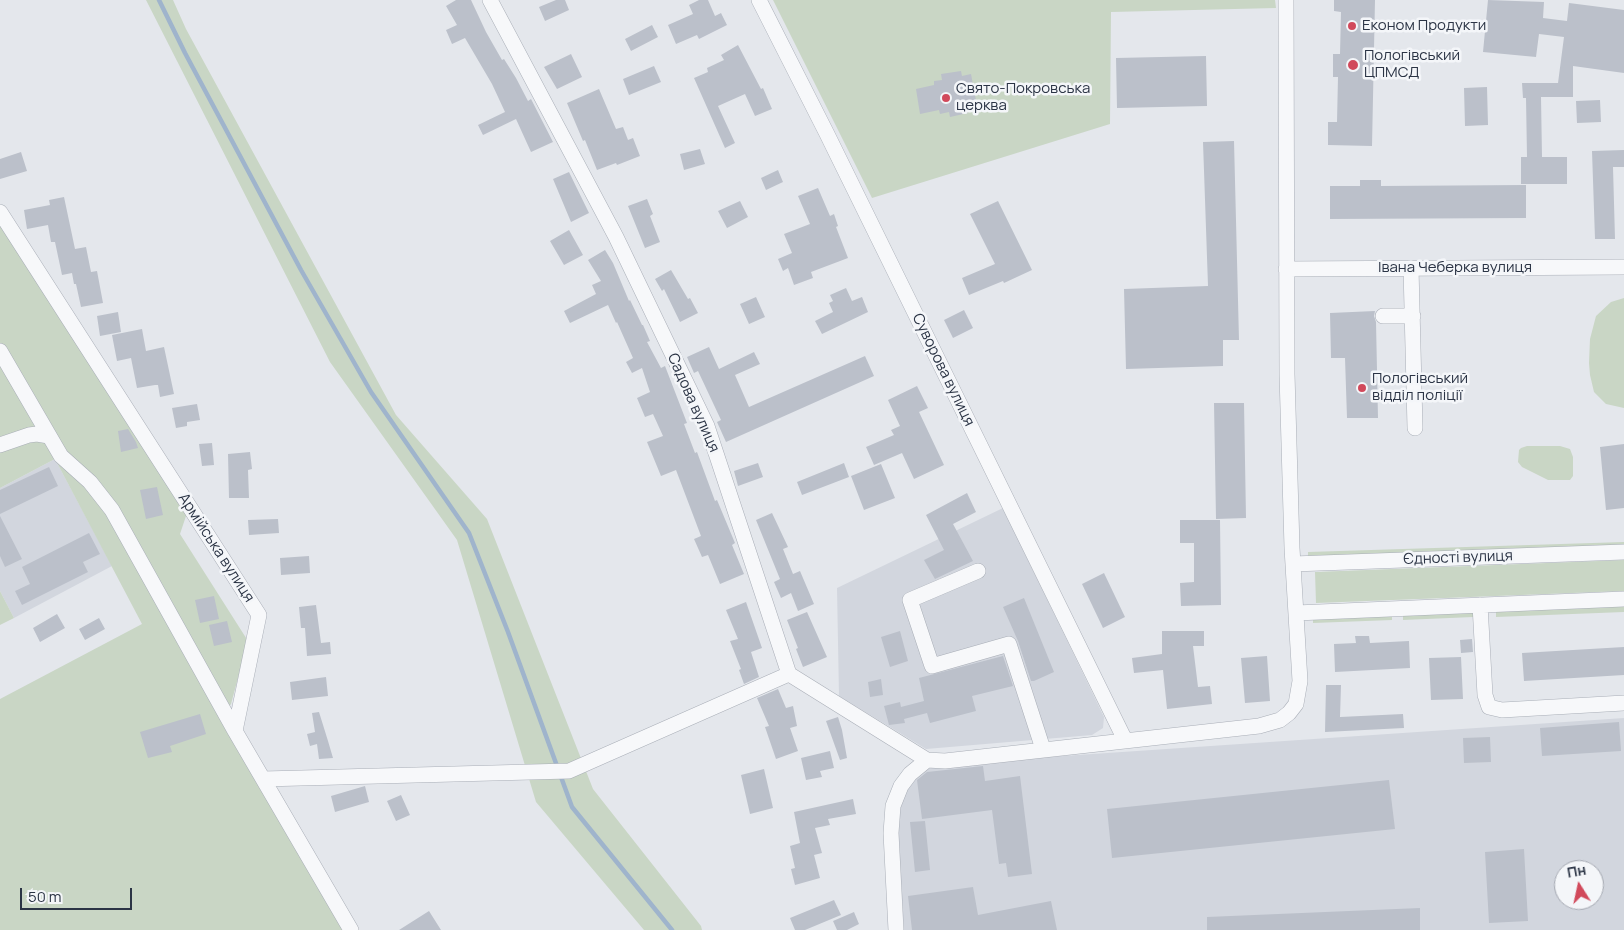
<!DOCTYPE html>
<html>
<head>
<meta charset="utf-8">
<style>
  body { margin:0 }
  #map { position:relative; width:1624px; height:930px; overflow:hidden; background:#e4e7ec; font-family:Manrope,sans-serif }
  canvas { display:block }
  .north { position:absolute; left:1554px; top:860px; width:50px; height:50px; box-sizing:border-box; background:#f4f6f9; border:1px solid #a4a8b1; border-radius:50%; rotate:350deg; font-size:14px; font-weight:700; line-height:20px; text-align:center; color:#2b3445 }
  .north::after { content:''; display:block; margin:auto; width:18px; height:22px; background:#d1495b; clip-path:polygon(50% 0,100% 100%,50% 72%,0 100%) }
  .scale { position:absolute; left:20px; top:888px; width:112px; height:22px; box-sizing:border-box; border:2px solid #2b3445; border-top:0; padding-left:6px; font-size:15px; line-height:18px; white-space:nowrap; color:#2b3445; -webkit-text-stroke:4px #f4f6f9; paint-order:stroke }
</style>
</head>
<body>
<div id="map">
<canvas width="1624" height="930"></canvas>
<div class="north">Пн</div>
<div class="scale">50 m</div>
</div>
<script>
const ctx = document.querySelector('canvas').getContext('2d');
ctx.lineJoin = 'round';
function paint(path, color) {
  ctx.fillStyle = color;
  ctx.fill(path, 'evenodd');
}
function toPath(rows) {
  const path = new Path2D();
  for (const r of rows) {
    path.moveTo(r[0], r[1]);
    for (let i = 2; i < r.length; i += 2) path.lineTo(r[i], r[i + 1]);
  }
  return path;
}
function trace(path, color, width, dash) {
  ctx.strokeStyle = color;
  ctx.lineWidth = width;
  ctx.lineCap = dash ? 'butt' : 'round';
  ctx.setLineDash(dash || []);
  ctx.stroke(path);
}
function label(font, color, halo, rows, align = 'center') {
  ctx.font = font + ' Manrope,sans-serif';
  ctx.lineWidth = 5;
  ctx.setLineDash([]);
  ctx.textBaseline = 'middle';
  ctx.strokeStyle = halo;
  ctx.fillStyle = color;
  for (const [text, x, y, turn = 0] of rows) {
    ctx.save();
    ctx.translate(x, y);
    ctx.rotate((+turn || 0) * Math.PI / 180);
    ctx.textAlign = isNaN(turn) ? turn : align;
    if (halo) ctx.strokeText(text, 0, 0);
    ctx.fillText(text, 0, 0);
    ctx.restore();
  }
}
const built = toPath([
  [55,459,112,566,14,618,0,591,0,488],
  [1003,508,1104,717,1103,728,1092,735,926,749,839,696,837,588],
  [1624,718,1624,930,904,930,897,822,905,788,917,772,945,764],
  [1564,870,1594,870,1594,900,1564,900]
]);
const green = toPath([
  [146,0,173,0,186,29,396,415,487,519,593,789,701,926,702,930,644,930,536,802,457,540,330,362],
  [773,0,1275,0,1276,8,1111,12,1110,124,872,198],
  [0,218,188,510,180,534,248,641,231,704,220,718,346,930,0,930,0,699,142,624,55,459,0,488],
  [1624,298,1624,408,1606,404,1594,392,1590,375,1589,363,1590,339,1596,316,1611,302],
  [1527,446,1560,446,1570,449,1573,457,1573,476,1570,480,1548,480,1522,467,1518,462,1519,450,1521,448],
  [1624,542,1624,548,1308,557,1308,552],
  [1624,560,1624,591,1316,603,1315,572],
  [0,591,14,618,0,625],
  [1624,606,1624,612,1496,617,1496,611],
  [1473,612,1473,617,1403,620,1403,614],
  [1392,614,1392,620,1313,623,1313,617]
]);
const stream = toPath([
  [159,0,185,53,301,270,371,392,469,533,508,632,572,807,672,930]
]);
const building = toPath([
  [456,0,471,0,486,32,502,60,504,59,516,78,528,101,531,99,553,142,531,152,516,119,483,135,478,125,505,112,492,84,465,38,452,44,446,30,457,25,446,6],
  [556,0,565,0,569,10,545,21,539,7],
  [699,0,708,0,715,16,721,13,727,25,699,39,697,35,676,44,668,25,693,14,689,5],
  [1334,0,1375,0,1372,146,1328,145,1328,122,1337,122,1338,77,1333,77,1333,54,1340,54,1341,12,1334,11],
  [1488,0,1544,2,1543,18,1567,21,1569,3,1624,10,1624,73,1573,66,1573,97,1541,97,1542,157,1567,157,1567,184,1521,184,1521,157,1527,157,1526,98,1523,98,1522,83,1558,83,1564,37,1539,34,1536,57,1483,52],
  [652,25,658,37,631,51,625,39],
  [738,45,761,89,763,88,772,109,755,116,745,94,718,106,735,143,725,148,694,78,708,72,707,68,724,60,721,55],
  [571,54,582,77,557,89,544,67],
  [1206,56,1207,106,1117,108,1116,58],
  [654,66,661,82,629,95,623,79],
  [961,71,962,76,971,74,977,106,967,108,968,113,950,117,949,112,940,114,939,110,920,114,916,89,934,85,934,81,942,80,941,74],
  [1487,87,1488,125,1465,126,1464,88],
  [599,89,616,129,623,127,628,140,633,138,640,156,617,165,616,163,597,170,585,140,583,141,567,103],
  [1600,100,1601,122,1577,123,1576,101],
  [1234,141,1239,340,1223,340,1223,366,1126,369,1124,289,1208,286,1203,142],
  [700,149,705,164,684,170,680,154],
  [1624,150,1624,167,1613,167,1615,239,1595,239,1592,151],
  [21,152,27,171,0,179,0,159],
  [778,170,783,182,766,190,761,178],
  [569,172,589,213,571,222,553,179],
  [1360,180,1381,180,1381,186,1526,185,1526,218,1330,219,1330,186,1360,186],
  [818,188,830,216,834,214,838,226,836,227,848,258,811,272,813,278,794,285,788,268,783,271,778,259,792,253,784,234,810,224,798,196],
  [64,197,75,249,86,247,91,272,97,271,103,303,81,307,76,284,74,284,72,273,62,275,55,242,51,242,48,225,27,229,24,210,50,205,49,200],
  [647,199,653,214,650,216,660,242,645,248,628,206],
  [740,201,748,217,727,228,718,211],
  [998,201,1032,270,1004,283,1003,281,969,295,962,278,995,264,970,214],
  [569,230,583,255,564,265,550,241],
  [605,250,613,263,629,301,630,300,642,325,643,325,650,341,647,342,661,368,665,366,687,423,684,424,695,453,697,452,715,501,717,500,735,543,732,545,744,574,720,584,708,555,702,557,694,539,701,536,676,470,661,476,647,442,663,436,653,414,645,417,637,398,650,392,642,368,632,373,626,362,633,358,617,322,616,323,608,305,570,323,564,311,596,294,592,285,601,281,588,260],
  [671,270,688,299,690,298,698,313,680,322,664,289,662,291,655,279],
  [846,288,852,301,862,297,868,312,822,334,815,321,833,312,829,303,833,301,830,295],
  [756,297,765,317,749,324,740,304],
  [964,310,973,328,953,338,944,320],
  [1375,311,1374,316,1376,322,1378,418,1347,418,1345,358,1331,358,1330,313],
  [118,312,121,332,100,336,97,316],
  [142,329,146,351,164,347,174,394,160,397,158,385,155,385,137,388,131,358,117,361,112,335],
  [709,347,719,369,754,352,760,364,735,375,749,407,865,356,874,376,726,442,717,422,721,420,698,371,694,373,687,357],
  [917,386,928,408,919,412,944,465,914,479,902,453,874,465,866,447,894,435,891,430,900,426,888,400],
  [1214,403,1244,403,1246,518,1216,519],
  [197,404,200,420,187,422,187,426,176,428,172,408],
  [128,429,136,442,138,448,121,452,118,431],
  [212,443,214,465,202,466,199,444],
  [1624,444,1624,508,1606,510,1600,447],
  [250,452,252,469,248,470,249,498,229,498,228,454],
  [758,463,763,477,738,486,734,471],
  [844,463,849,477,802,495,797,482],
  [881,464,895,498,864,510,851,476],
  [49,467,58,486,0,514,0,490],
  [157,487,163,515,146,519,140,490],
  [967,493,976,512,953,524,973,561,935,579,924,560,944,550,926,515],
  [772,513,788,547,783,549,793,574,800,571,814,604,798,611,791,593,781,598,774,582,780,579,756,520],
  [0,516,22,559,5,567,0,556],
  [278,519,279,533,249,535,248,520],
  [1180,520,1220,520,1221,605,1181,606,1180,583,1194,582,1194,543,1180,543],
  [89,533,100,554,83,562,88,572,22,605,15,591,30,584,22,567],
  [309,556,310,573,281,575,280,558],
  [1104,573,1125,617,1103,628,1082,584],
  [214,596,219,619,200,623,195,600],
  [1024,598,1054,672,1034,681,1031,681,1018,641,1003,607],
  [746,602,762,648,751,652,759,677,744,684,739,670,741,669,730,641,738,639,726,610],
  [316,605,321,643,330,642,331,654,307,656,305,628,301,628,299,607],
  [807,612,827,657,803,667,796,649,798,648,787,620],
  [57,614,65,628,40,642,33,628],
  [99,618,105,629,85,640,79,629],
  [227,621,232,642,214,646,209,625],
  [900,631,908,661,890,667,881,637],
  [1162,631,1204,631,1204,646,1193,646,1198,687,1210,686,1212,704,1167,709,1163,670,1134,673,1132,658,1162,654],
  [1355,636,1369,636,1370,643,1409,641,1410,668,1335,672,1334,644,1356,643],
  [1472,639,1473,652,1461,653,1460,640],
  [1624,647,1624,675,1524,681,1522,653],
  [1003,656,1013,686,972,696,976,711,930,723,927,713,904,719,905,723,889,725,884,706,900,702,901,707,924,701,919,678],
  [1267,656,1270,701,1245,703,1241,658],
  [1461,657,1463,699,1431,700,1429,658],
  [326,677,328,696,292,700,290,682],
  [881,679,883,695,870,697,868,682],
  [1326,685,1341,685,1340,717,1403,714,1404,728,1325,732],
  [778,689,786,708,793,706,797,726,790,728,798,751,776,759,765,727,769,726,757,698],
  [319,712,328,741,333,758,319,759,317,744,310,746,307,734,315,732,312,713],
  [200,714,206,734,170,746,172,752,148,758,140,732],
  [838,717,842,730,847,758,840,760,826,721],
  [1619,722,1621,751,1542,756,1540,728],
  [1490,737,1491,762,1464,763,1463,738],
  [830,751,834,768,820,771,822,777,806,780,801,758],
  [983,766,985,781,1020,776,1032,874,1008,877,1006,863,999,864,992,810,922,819,917,780,927,772],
  [764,769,773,808,750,814,741,775],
  [1389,780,1395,829,1112,858,1107,809],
  [365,786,369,802,335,812,331,796],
  [401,795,410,815,396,821,387,801],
  [853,799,856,814,828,819,830,825,815,828,822,853,814,855,820,878,795,885,791,869,795,868,790,846,800,843,794,812],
  [925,821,930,870,915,872,910,822],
  [1524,849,1528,921,1489,923,1485,852],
  [973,887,978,915,1051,901,1057,930,912,930,908,896],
  [834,900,841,915,805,930,795,930,790,918],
  [1420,908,1420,930,1207,930,1207,917],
  [429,911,441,930,399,930],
  [854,912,859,924,847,930,837,930,833,921]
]);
const minor = toPath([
  [490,0,616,237,707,426,789,674,927,760],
  [759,0,827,134,1125,740],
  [0,212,259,615,235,731,351,930],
  [1411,268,1415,428],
  [1286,269,1624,267],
  [1383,316,1413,316],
  [0,351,61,456,90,482,112,510,235,731],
  [0,445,29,435,37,434,49,436],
  [1293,564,1624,552],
  [978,571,910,600,932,666,1009,644,1043,749],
  [1480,605,1485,695,1489,707,1502,710,1624,703],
  [1296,613,1624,599],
  [263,779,569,771,789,674],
  [896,930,891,833,893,806,901,786,910,774,927,760,945,761,1259,726,1280,720,1289,713,1296,704,1300,681,1292,548,1287,374,1286,0]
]);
const markers = [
  [1352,26,5,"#d1495b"],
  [1353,65,6,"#d1495b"],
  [946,98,5,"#d1495b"],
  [1362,388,5,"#d1495b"]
];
const poiNames = [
  ["Економ Продукти",1362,26],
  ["Пологівський",1364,56],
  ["ЦПМСД",1364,73],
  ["Свято-Покровська",956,89],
  ["церква",956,106],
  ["Пологівський",1372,379],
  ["відділ поліції",1372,396]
];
const streetNames = [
  ["Івана Чеберка вулиця",1455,268],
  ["Суворова вулиця",943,370,64],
  ["Садова вулиця",693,403,66],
  ["Армійська вулиця",216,548,57],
  ["Єдності вулиця",1458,558,-2]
];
paint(built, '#d2d6de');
paint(green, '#c9d6c5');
trace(stream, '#9fb4cc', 4.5);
paint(building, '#bbc0ca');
trace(minor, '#a9aeb7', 16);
trace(minor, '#f7f8fa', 15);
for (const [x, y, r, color] of markers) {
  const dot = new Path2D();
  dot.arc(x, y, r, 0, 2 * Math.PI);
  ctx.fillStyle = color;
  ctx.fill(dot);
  trace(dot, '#f4f6f9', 2);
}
label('15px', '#2b3445', '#f4f6f9', poiNames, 'left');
label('15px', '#2b3445', '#f4f6f9', streetNames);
</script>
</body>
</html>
